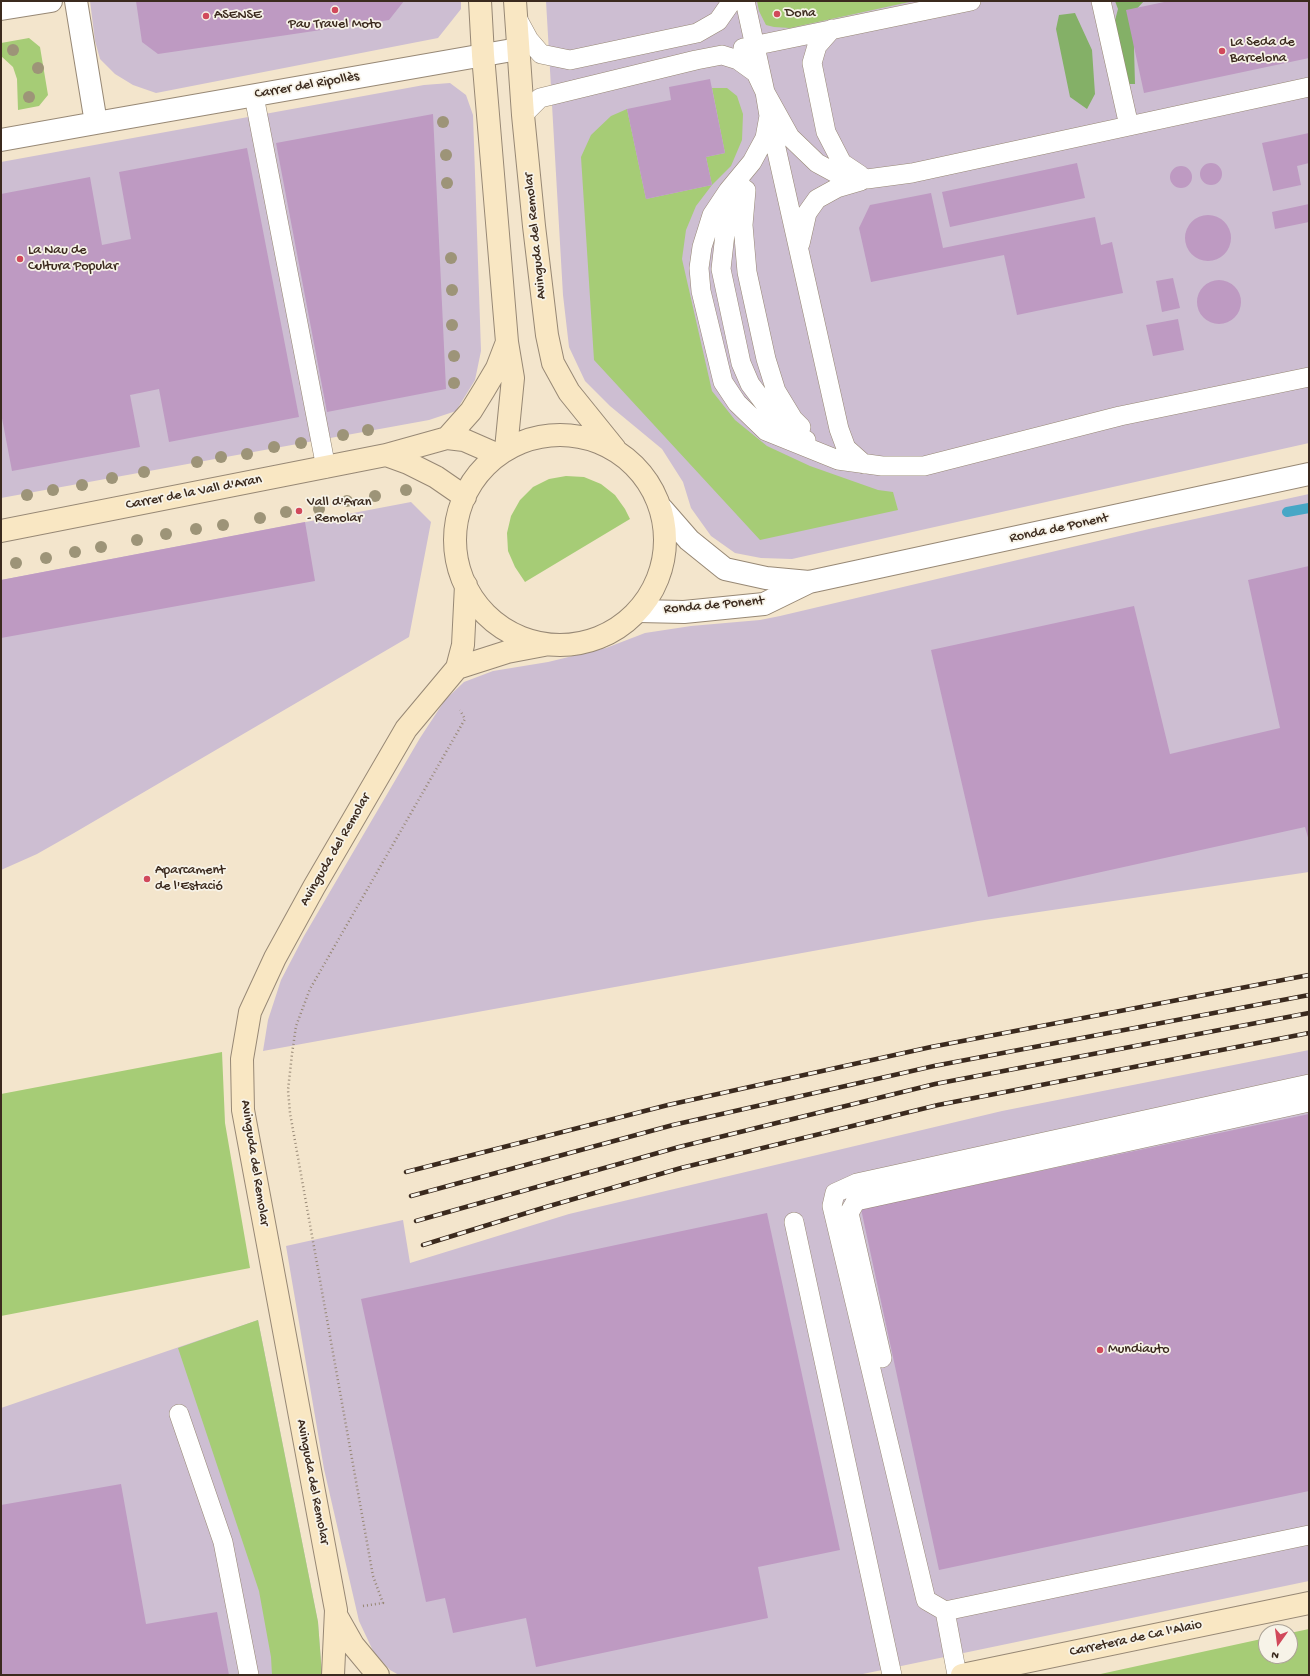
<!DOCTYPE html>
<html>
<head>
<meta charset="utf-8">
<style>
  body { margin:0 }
  #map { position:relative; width:1310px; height:1676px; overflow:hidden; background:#f3e5cc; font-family:"Gochi Hand",sans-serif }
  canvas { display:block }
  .frame { position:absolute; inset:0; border:2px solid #3b2a1e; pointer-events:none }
  .north { position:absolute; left:1258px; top:1624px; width:40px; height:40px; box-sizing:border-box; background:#f7f3e8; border:1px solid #aca397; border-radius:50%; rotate:194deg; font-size:11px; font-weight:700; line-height:16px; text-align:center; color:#3b2a1e }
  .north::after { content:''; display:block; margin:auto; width:14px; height:18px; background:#d1495b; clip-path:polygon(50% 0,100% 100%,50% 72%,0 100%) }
</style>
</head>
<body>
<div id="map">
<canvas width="1310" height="1676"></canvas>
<div class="frame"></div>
<div class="north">N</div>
</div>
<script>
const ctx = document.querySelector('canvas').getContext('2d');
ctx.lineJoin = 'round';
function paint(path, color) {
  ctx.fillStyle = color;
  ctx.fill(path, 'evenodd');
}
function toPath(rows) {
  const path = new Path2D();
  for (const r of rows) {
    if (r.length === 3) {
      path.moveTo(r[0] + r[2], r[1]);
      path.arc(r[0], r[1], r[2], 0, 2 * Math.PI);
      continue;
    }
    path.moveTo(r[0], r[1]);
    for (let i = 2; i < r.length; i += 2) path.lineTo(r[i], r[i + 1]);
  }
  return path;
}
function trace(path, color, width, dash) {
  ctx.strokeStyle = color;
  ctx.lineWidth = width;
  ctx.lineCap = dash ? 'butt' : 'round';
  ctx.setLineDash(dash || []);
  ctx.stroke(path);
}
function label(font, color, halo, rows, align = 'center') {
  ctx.font = font + ' "Gochi Hand",sans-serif';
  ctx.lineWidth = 3.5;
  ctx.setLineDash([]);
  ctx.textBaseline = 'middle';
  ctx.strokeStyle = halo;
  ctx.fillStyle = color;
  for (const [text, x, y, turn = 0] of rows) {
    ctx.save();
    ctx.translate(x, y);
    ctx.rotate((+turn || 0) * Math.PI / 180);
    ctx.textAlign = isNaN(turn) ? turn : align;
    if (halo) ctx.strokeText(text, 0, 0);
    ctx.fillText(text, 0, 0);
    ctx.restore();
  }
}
const industrial = toPath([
  [90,1,461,1,461,9,438,38,156,93,133,85,115,74,100,59,95,41],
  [546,1,1309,1,1309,443,792,559,761,558,735,553,711,536,691,508,683,482,662,449,610,406,585,381,569,347,563,295],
  [450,83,466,95,473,115,481,351,475,380,456,411,429,420,1,498,1,162,424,85],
  [1309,494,1309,872,978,921,263,1051,268,1020,281,980,304,936,420,738,445,700,464,682,493,671,548,662,606,648,645,633,691,626,760,620,780,616,1149,529],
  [411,502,431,522,409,637,74,833,37,854,1,870,1,580],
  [1309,1050,1309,1581,858,1675,399,1675,390,1670,374,1653,359,1621,324,1469,286,1246,403,1220,410,1263,569,1214,1002,1111],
  [258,1320,318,1622,322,1675,1,1675,1,1408]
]);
const green = toPath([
  [757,1,914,1,790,28,774,27,766,25,759,11],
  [29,38,40,47,48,95,39,106,18,110,17,79,13,67,1,56,1,43],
  [712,88,727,88,737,96,743,114,742,140,731,166,712,185,696,206,686,230,682,259,712,391,735,420,767,446,810,466,878,490,893,492,898,510,760,540,594,360,581,157,591,135,611,116,627,109,646,199,712,185,706,157,725,153],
  [566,476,584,477,601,484,615,495,625,509,630,519,525,582,515,567,508,551,507,533,511,516,520,500,533,487,549,479],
  [222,1052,225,1123,250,1268,1,1316,1,1094],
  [258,1320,318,1622,322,1675,272,1675,271,1657,259,1591,178,1348],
  [1309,1629,1309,1675,1096,1675,1266,1638,1266,1656,1290,1656,1290,1633]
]);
const forest = toPath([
  [1115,1,1144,1,1133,13,1135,84,1120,84,1107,51,1118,9],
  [1075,13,1092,50,1095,94,1087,109,1070,97,1056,29,1059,15]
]);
const stream = toPath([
  [1287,512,1309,508]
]);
const building = toPath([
  [136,1,404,1,389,20,158,54,142,42],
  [1169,1,1309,1,1309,58,1144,93,1126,10],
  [710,79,725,153,706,157,712,185,646,199,627,109,671,100,669,87],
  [433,114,446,389,327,412,276,143],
  [1309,133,1309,163,1297,166,1301,185,1273,191,1262,143],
  [247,148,299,417,169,442,159,389,130,395,140,447,12,471,1,413,1,194,90,177,102,245,131,239,119,172],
  [1211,174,11],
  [1077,163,1085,198,950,227,942,192],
  [1181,177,11],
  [931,193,943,248,1095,217,1101,245,1112,242,1123,293,1017,315,1004,255,871,282,859,228,870,205],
  [1309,204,1309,222,1275,229,1272,212],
  [1208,238,23],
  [1173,278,1180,308,1162,312,1156,281],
  [1219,302,22],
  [1178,319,1184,350,1153,356,1146,325],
  [305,522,315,581,1,638,1,580],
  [1309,566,1309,841,1305,827,988,897,931,650,1134,606,1170,754,1280,728,1248,580],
  [1309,1114,1309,1491,939,1570,861,1209],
  [767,1213,840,1550,758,1567,768,1618,536,1667,526,1618,453,1633,445,1598,426,1602,361,1299],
  [121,1484,146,1624,217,1612,229,1675,1,1675,1,1505]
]);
const path = toPath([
  [363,1606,383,1603,373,1576,290,1113,288,1090,292,1054,296,1026,310,989,465,719,460,710]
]);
const lane = toPath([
  [745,1,765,92,790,137,817,163,841,176,867,179,912,173,1309,87],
  [1101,1,1129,126],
  [517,18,529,40,541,54,570,60,697,33,718,21,732,1],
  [832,29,817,46,812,63,826,132,842,163,860,175],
  [743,48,971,1],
  [254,96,326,468],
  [523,115,540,98,696,60,722,55,738,60,756,73,765,92,769,116,765,138,752,162,728,191,712,215,702,247,699,268,701,291,723,382,737,403,766,431,838,460,882,466,924,466,1120,416,1309,377],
  [770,121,839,429,846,448,864,464],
  [742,186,733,206,725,234,721,269,741,363,750,384,771,412,793,433,806,440],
  [746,190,743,225,747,272,766,359,776,391,793,419,801,427],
  [800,244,807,213,817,199,837,188,861,181],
  [794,1222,892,1675],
  [882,1358,849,1213,856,1201,1309,1102],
  [179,1414,223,1542,249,1675],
  [945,1611,1309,1535],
  [957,1675,945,1611,926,1600,832,1206,835,1193,857,1183,1309,1084]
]);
const street = toPath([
  [1,9,51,1],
  [96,123,518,49],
  [1,140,96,123,76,1],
  [662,509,689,540,725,569,766,578,809,582],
  [639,611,684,612,764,604,809,582,1309,474]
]);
const secondary = toPath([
  [480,1,483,55,507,342,513,378,506,449],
  [515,1,523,115,534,226,547,335,553,363,569,392,615,449],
  [560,540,105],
  [447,438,471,411,484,390,497,368,507,342],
  [386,455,408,463,436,477,465,497],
  [1,531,386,455,447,438,464,440,496,454],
  [457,668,507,652,544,645],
  [336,1615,353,1645,378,1675],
  [333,1675,336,1610,243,1110,242,1059,250,1012,275,958,314,887,406,729,457,668,463,645,466,585],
  [962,1675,1309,1603]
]);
const rail = toPath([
  [406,1172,668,1105,931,1047,1309,975],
  [411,1196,673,1125,934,1066,1309,995],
  [416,1221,679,1147,935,1084,1309,1013],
  [423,1245,546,1207,681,1168,938,1105,1309,1033]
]);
const trees = [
  [13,50],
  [38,68],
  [29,97],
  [443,122],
  [446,155],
  [447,183],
  [451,258],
  [452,290],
  [452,325],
  [454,356],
  [454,383],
  [368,430],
  [343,435],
  [301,443],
  [274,447],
  [247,454],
  [221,457],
  [197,462],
  [144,472],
  [112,478],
  [82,485],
  [53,490],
  [406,490],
  [27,495],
  [375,496],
  [347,501],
  [319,509],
  [286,512],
  [260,518],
  [223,525],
  [196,529],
  [166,534],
  [137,540],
  [101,547],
  [75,552],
  [46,558],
  [16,563]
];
const markers = [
  [335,10,4,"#d1495b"],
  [777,14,4,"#d1495b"],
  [206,16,4,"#d1495b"],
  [1222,51,4,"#d1495b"],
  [20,259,4,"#d1495b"],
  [299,511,4,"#d1495b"],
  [147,879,4,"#d1495b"],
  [1100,1350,4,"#d1495b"]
];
const poiNames = [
  ["Dona",785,14],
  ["ASENSE",214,16],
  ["Pau Travel Moto",335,25,"center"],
  ["La Seda de",1230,43],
  ["Barcelona",1230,59],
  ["La Nau de",28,251],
  ["Cultura Popular",28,267],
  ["Vall d'Aran",307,503],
  ["- Remolar",307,519],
  ["Aparcament",155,871],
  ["de l'Estació",155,887],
  ["Mundiauto",1108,1350]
];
const streetNames = [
  ["Carrer del Ripollès",307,86,-10],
  ["Avinguda del Remolar",536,236,-96],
  ["Carrer de la Vall d'Aran",194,493,-11],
  ["Ronda de Ponent",1059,529,-12],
  ["Ronda de Ponent",714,606,-5],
  ["Avinguda del Remolar",336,850,-60],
  ["Avinguda del Remolar",254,1163,81],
  ["Avinguda del Remolar",312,1482,79],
  ["Carretera de Ca l'Alaio",1136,1639,-12]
];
paint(industrial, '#cdbed2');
paint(green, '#a6cc76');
paint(forest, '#84b067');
trace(stream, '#47a7c6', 10);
paint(building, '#be9ac2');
trace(lane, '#978875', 20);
trace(street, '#978875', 24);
trace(secondary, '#978875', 24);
trace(path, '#978875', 2.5, [1, 3]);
trace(lane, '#fff', 19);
trace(street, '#fff', 22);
trace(secondary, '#f9e7c3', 22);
trace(rail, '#3b2a1e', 4.5);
trace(rail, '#f7f3e8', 3, [9]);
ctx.fillStyle = '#9d9478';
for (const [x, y] of trees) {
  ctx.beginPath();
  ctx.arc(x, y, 6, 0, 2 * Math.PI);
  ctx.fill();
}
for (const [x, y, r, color] of markers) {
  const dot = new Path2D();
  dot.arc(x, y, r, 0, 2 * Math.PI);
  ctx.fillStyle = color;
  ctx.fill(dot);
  trace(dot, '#f7f3e8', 1.5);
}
label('14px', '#3b2a1e', '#f7f3e8', poiNames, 'left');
label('14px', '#3b2a1e', '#f7f3e8', streetNames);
</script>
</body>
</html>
